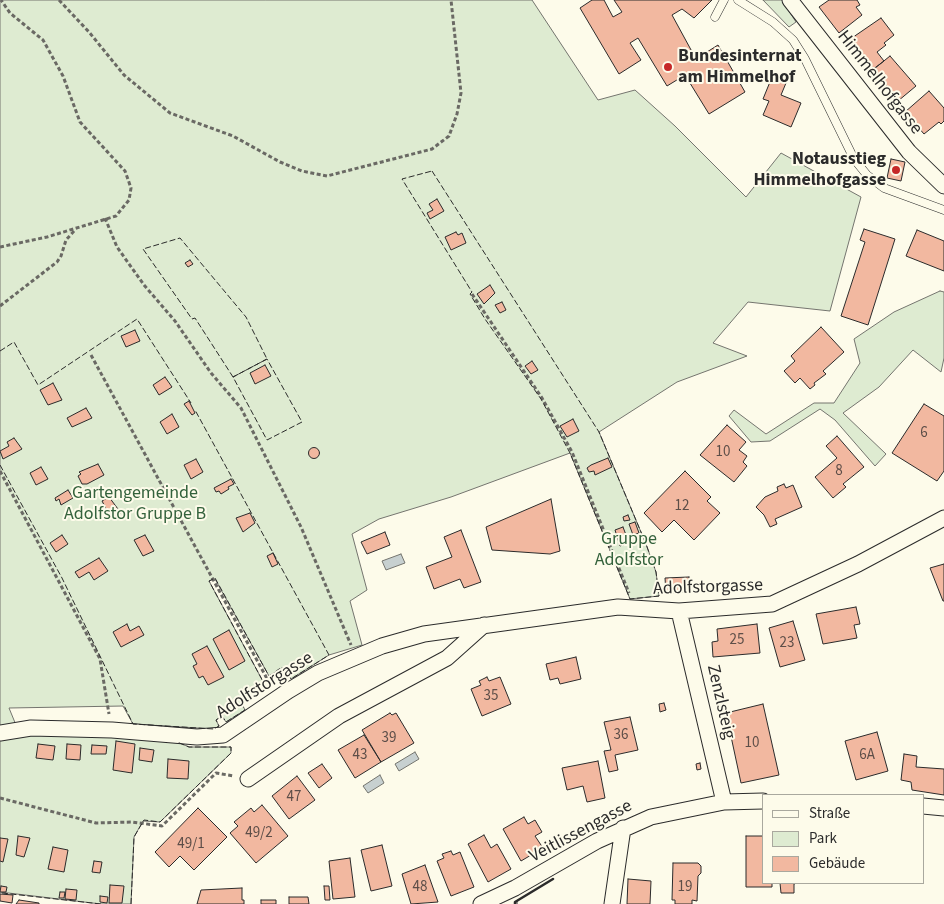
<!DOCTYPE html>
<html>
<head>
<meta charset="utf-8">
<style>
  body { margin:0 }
  #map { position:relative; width:944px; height:904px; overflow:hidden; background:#fdfbea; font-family:"Source Sans 3",sans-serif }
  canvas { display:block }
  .legend { position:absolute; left:762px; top:794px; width:162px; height:90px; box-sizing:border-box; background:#fdfbea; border:1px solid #a9a89e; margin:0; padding:6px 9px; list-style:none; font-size:15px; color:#2b2b2b }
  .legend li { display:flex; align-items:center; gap:10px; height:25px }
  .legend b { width:25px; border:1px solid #a9a89e }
</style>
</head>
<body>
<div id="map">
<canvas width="944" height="904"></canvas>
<ul class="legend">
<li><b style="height:6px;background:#fdfbea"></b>Straße</li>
<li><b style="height:14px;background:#deebd1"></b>Park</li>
<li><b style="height:14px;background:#f2b8a0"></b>Gebäude</li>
</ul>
</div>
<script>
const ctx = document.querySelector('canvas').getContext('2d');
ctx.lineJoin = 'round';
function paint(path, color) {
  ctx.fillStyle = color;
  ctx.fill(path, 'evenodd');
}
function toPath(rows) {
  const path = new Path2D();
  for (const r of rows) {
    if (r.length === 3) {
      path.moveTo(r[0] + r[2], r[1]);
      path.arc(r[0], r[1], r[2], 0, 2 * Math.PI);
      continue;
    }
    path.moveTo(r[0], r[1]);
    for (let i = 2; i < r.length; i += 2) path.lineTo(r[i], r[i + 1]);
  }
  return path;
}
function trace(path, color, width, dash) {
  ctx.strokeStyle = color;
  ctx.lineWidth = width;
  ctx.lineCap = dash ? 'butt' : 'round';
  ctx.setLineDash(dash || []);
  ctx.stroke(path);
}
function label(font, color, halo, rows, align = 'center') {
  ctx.font = font + ' "Source Sans 3",sans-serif';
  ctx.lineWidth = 4;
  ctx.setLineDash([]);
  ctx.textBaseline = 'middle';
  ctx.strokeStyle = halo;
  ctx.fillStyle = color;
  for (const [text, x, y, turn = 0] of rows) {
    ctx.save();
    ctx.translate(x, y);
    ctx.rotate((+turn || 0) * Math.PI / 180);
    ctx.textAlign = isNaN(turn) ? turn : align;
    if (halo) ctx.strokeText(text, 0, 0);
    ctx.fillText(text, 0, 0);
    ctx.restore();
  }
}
const green = toPath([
  [0,0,532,0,598,100,635,90,675,126,746,197,781,153,861,197,830,311,748,302,713,343,747,356,677,382,599,432,646,544,656,572,659,596,630,599,570,453,451,497,379,519,352,534,367,590,350,601,362,645,329,655,291,679,282,668,269,676,215,579,209,581,266,687,242,704,245,710,226,722,222,716,216,720,219,726,214,729,133,724,123,706,9,708,16,725,0,728,0,0],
  [763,0,782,0,796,22,789,27,763,0],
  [940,291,944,292,944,358,941,372,913,350,879,387,843,413,886,454,875,466,835,420,820,409,770,441,751,442,729,416,734,410,766,434,814,403,834,403,860,363,854,339,894,312,940,291],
  [34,733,76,733,178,742,189,747,231,747,231,753,160,822,143,821,134,837,131,904,101,904,0,892,0,738,34,733]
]);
const water = toPath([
  [401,554,405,563,386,570,382,561,401,554],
  [415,752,419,759,399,771,395,764,415,752],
  [380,775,384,783,368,793,363,786,380,775]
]);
const building = toPath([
  [592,0,604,0,613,17,622,12,614,0,712,0,694,18,682,9,672,15,696,59,718,45,745,92,709,114,685,75,667,86,638,38,630,43,641,60,619,74,580,8,592,0],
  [829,0,857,0,860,5,856,7,862,15,839,33,819,7,829,0],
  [881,18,894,35,884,43,886,45,877,52,884,61,872,70,866,63,864,64,846,42,881,18],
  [890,56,916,86,898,101,874,69,890,56],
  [772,77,786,83,781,95,801,103,791,127,763,115,769,101,763,99,772,77],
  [929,91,944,108,944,121,941,124,939,122,924,134,905,112,929,91],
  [891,159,905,162,901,181,887,178,891,159],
  [437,199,444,211,430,219,427,213,433,210,429,204,437,199],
  [864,229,895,239,868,325,841,316,865,242,860,240,864,229],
  [917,230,944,241,944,271,906,256,917,230],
  [456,232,458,235,462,233,466,243,451,250,445,237,456,232],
  [190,260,193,264,188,267,185,263,190,260],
  [490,285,495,293,484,304,477,294,490,285],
  [502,302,506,310,500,313,495,305,502,302],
  [821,327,844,352,823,371,826,374,814,383,815,385,810,389,800,378,795,383,784,371,795,361,791,356,821,327],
  [135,330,140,341,126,347,121,336,135,330],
  [532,361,538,370,531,374,525,366,532,361],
  [265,365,271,376,255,384,250,373,265,365],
  [165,377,172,387,159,395,153,385,165,377],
  [53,383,62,400,48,405,40,390,53,383],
  [189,401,195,413,192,415,184,404,189,401],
  [924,404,944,416,944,471,937,481,892,453,924,404],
  [86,408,92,418,72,427,67,418,86,408],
  [172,414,179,427,167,434,160,422,172,414],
  [573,419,579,431,567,437,560,426,573,419],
  [727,425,746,442,739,450,747,456,743,462,747,466,734,482,700,455,727,425],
  [837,436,864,467,843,484,846,487,833,498,815,477,837,458,826,446,837,436],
  [14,438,22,449,3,459,0,451,9,446,7,442,14,438],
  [314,453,5.5],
  [608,458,612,467,595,475,594,471,589,472,587,468,591,465,608,458],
  [196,459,203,472,191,479,184,465,196,459],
  [98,464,104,475,87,484,82,484,78,476,81,474,79,472,98,464],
  [41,467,48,479,36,485,30,473,41,467],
  [685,471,711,497,707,501,720,513,694,540,674,520,662,532,644,513,685,471],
  [231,479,234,484,228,487,229,489,221,494,219,491,216,492,214,488,231,479],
  [784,484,786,488,793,485,802,507,775,519,777,524,770,527,764,515,756,507,765,497,778,491,777,487,784,484],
  [68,490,73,498,61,505,59,499,56,501,55,498,68,490],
  [109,497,121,513,111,518,102,501,109,497],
  [551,499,560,551,550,554,492,550,486,527,551,499],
  [250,513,255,523,243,532,236,518,250,513],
  [628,515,630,520,624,521,623,517,628,515],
  [635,522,639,533,633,535,629,524,635,522],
  [623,527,629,543,620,546,615,530,623,527],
  [461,530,481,582,464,588,460,579,434,589,426,567,452,557,444,537,461,530],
  [385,532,390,545,367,554,361,542,385,532],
  [62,535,68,544,56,552,50,543,62,535],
  [145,535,154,551,143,556,134,540,145,535],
  [273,553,278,564,272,567,267,556,273,553],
  [99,558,108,571,94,580,89,572,79,578,75,572,99,558],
  [944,564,944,601,943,601,930,568,944,564],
  [689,577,690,592,666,593,665,578,689,577],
  [856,607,860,624,854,625,857,638,823,644,816,614,856,607],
  [793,621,805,660,780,667,769,628,793,621],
  [127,624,130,631,139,626,144,635,121,647,113,632,127,624],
  [757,624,760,653,713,657,712,642,718,641,717,629,757,624],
  [229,630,245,661,229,670,213,639,229,630],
  [207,646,224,677,208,685,203,676,199,678,193,666,197,664,192,654,207,646],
  [576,657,581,679,560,684,558,678,550,680,546,664,576,657],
  [487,677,489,681,500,677,511,704,482,716,471,689,481,685,479,681,487,677],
  [664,703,666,710,660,712,659,704,664,703],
  [763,704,779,775,741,783,726,713,763,704],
  [390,713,392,715,396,713,414,743,381,762,362,730,390,713],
  [630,717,638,750,615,755,618,770,609,772,604,751,611,750,604,722,630,717],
  [877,732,888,771,856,780,845,741,877,732],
  [364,735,381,762,355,778,338,750,364,735],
  [116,741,135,744,132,773,113,770,116,741],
  [38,744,55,746,53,760,36,758,38,744],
  [67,744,81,745,80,760,66,759,67,744],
  [92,745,107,746,106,754,91,754,92,745],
  [140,748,154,750,152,762,139,760,140,748],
  [904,754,917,756,916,767,944,769,944,795,912,790,911,782,901,780,904,754],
  [168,759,189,761,188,779,167,778,168,759],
  [598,761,605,798,587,802,583,786,567,790,562,768,598,761],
  [700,763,701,769,697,770,696,764,700,763],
  [322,764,332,778,319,788,308,773,322,764],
  [297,776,315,800,289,819,272,796,297,776],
  [262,805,288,836,256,863,230,833,238,826,234,822,251,808,254,812,262,805],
  [198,808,227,837,194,870,180,856,169,867,155,852,198,808],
  [524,817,528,824,535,820,542,832,535,836,543,848,521,861,503,829,524,817],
  [484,835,491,848,497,844,511,869,488,882,468,844,484,835],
  [18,836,30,838,24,857,16,855,18,836],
  [746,836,763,836,763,883,772,883,772,887,746,887,746,836],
  [0,838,8,839,3,862,0,861,0,838],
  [382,845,392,886,371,891,361,850,382,845],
  [53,847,68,850,64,872,48,869,53,847],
  [451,851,453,855,460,852,474,887,451,896,437,861,444,858,442,854,451,851],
  [350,858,355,897,333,899,329,861,350,858],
  [94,861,102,862,100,873,92,872,94,861],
  [673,863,698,863,701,866,701,873,698,876,697,901,692,900,692,904,675,904,675,900,672,900,673,863],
  [425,865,438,902,411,904,402,874,425,865],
  [628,879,651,881,650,904,627,904,628,879],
  [780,883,797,883,794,884,794,893,781,893,780,883],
  [110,885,124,886,122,903,109,903,110,885],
  [1,886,7,887,6,892,0,892,1,886],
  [324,886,329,886,330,900,325,900,324,886],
  [242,888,242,900,244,900,244,904,197,904,201,890,242,888],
  [66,889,77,890,76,900,65,899,66,889],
  [60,892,65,892,64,898,59,898,60,892],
  [0,894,13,895,12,903,0,901,0,894],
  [100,896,108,897,107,903,100,902,100,896],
  [289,897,308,897,309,904,289,904,289,897],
  [19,900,39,903,39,904,16,904,19,900],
  [261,900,276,900,276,904,261,904,261,900]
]);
const path = toPath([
  [59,0,89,32,124,75,170,113,233,136,280,162,302,171,327,176,432,149,449,136,457,114,461,93,451,0],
  [105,218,117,247,144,285,175,321,211,373,241,408,301,527,351,645],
  [0,247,47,237,116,216,129,200,131,188,125,171,80,122,63,76,43,40,10,13,1,0],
  [472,294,542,398,572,452,629,593],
  [0,306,57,262,61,256,66,240,75,230],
  [91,355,271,686],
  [0,471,100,659,109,714],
  [0,798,96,823,132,822,162,826,216,773,234,776]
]);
const service = toPath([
  [738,0,773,22,793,40,805,59,854,159,867,175,884,188,944,210],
  [715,17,724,0]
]);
const minor = toPath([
  [790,0,909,152,944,186],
  [679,611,724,802],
  [0,733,31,728,112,730,197,737,223,735,288,691,318,673,382,646,424,634,618,607,679,611,772,604,858,564,944,518],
  [248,779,339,716,447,658,484,625],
  [923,806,944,808],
  [481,904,515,888,597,841,651,817,724,802,763,801],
  [612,904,623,828]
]);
const fence = toPath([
  [432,171,599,432,646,544,656,572,659,596,630,599,570,453,541,399,485,319,470,294,472,292,402,179,432,171],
  [0,351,14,342,38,385,137,319,191,403],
  [233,377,267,359,302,422,267,440,233,377,195,318,192,319,143,249,180,238,246,317,267,359,233,377],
  [0,465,62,578,133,724,214,729,219,726,216,720,222,716,226,722,245,710,241,704,266,687,209,581,215,578,269,676,282,667,291,679,329,655,195,410],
  [2,893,101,904],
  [517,901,517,904],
  [131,904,134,837,144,820,160,822,231,753,231,747,189,747,177,742]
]);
const wall = toPath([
  [515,904,515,902,553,879]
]);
const markers = [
  [668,67,5,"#c62828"],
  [896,170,5,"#c62828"]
];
const numberNames = [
  ["6",924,434],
  ["10",723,453],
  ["8",839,472],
  ["12",682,507],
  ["25",737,641],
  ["23",787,644],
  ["35",491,697],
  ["36",621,736],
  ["39",389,739],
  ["10",752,744],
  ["43",360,756],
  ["6A",867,756],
  ["47",294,798],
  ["49/2",259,834],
  ["49/1",191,845],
  ["48",420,888],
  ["19",685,888]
];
const poiNames = [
  ["Bundesinternat",678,57],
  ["am Himmelhof",678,78],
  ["Notausstieg",886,160,"right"],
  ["Himmelhofgasse",886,181,"right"]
];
const streetNames = [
  ["Himmelhofgasse",879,83,52],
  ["Adolfstorgasse",708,588,-2],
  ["Adolfstorgasse",265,686,-32],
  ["Zenzlsteig",720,702,77],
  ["Veitlissengasse",581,832,-28]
];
const parkNames = [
  ["Gartengemeinde",135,494],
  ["Adolfstor Gruppe B",135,515],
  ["Gruppe",629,540],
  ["Adolfstor",629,561]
];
paint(green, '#deebd1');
trace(green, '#74746e', 1);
paint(water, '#c7d0d0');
trace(water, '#74746e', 1);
paint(building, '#f2b8a0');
trace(building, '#2b2b2b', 1);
trace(service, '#2b2b2b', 9);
trace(minor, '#2b2b2b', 17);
trace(path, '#6a6964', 3, [4, 2.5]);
trace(service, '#fdfbea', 8);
trace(minor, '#fdfbea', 15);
trace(fence, '#2b2b2b', 1, [6, 2.5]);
trace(wall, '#2b2b2b', 2.5);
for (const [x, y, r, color] of markers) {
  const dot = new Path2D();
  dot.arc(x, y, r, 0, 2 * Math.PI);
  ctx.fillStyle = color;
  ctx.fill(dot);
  trace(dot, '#fdfbea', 2);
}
label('15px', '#5d4e48', null, numberNames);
label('bold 18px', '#2b2b2b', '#fdfbea', poiNames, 'left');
label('18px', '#2b2b2b', '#fdfbea', streetNames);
label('18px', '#34623c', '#fdfbea', parkNames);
</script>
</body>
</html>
